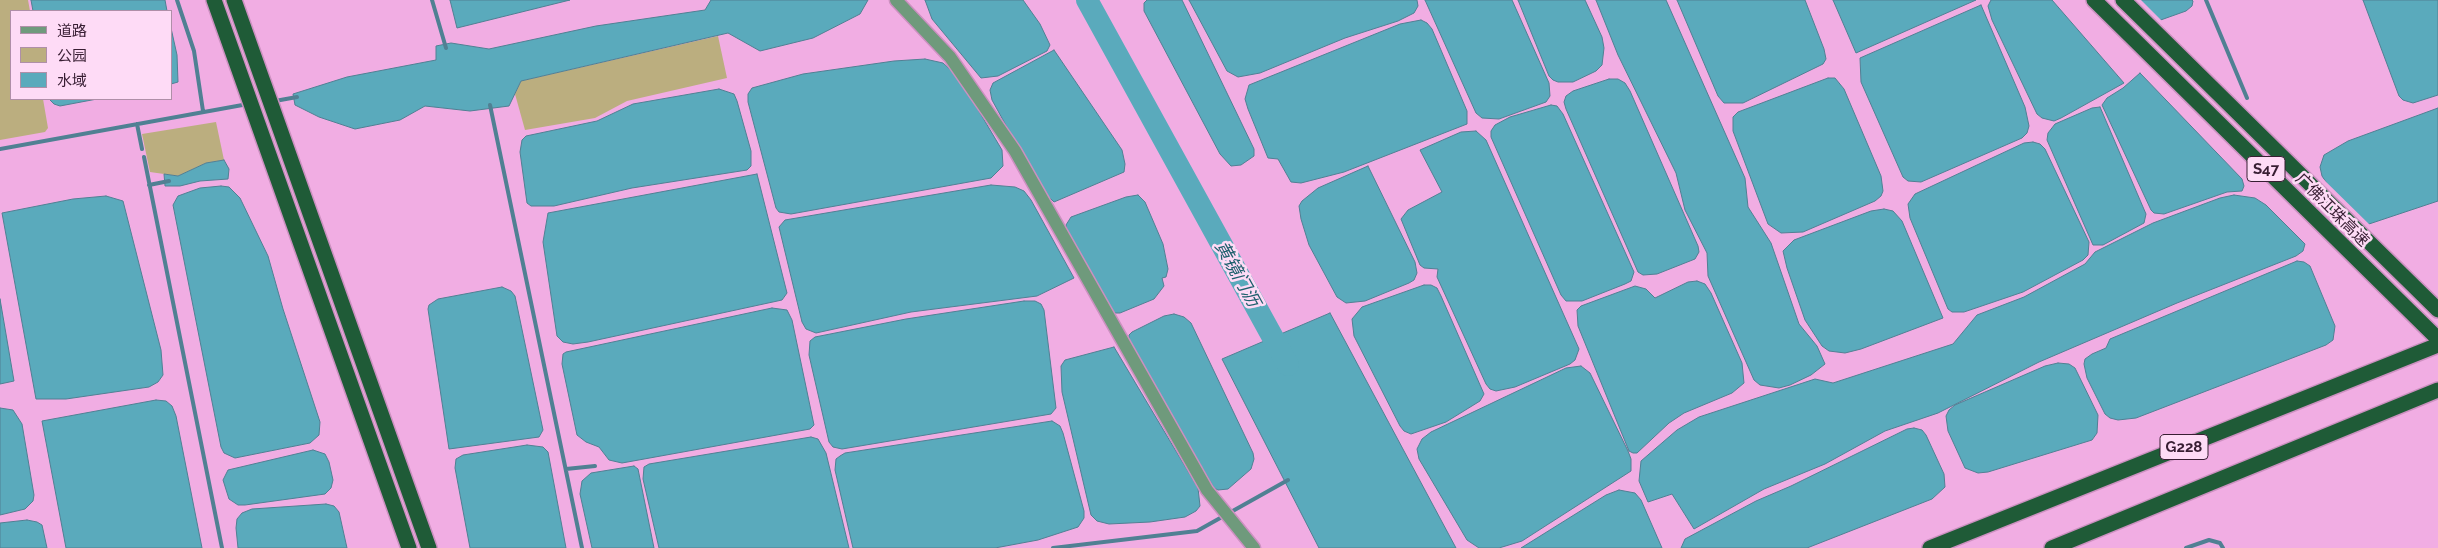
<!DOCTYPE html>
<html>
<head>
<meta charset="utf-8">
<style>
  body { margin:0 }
  #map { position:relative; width:2438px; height:548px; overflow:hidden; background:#f1ade3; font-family:Raleway,"Noto Sans SC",sans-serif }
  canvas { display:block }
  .legend { position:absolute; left:10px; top:10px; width:162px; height:90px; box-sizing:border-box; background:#fedbf6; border:1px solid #af8fa8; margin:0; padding:6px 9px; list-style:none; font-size:15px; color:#381e33 }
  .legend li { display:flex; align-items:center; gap:10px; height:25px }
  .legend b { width:25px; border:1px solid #af8fa8 }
</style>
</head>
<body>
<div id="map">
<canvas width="2438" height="548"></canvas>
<ul class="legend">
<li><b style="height:6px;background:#6f9a7c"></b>道路</li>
<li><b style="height:14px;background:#bbae7f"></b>公园</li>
<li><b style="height:14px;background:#5aaabc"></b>水域</li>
</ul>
</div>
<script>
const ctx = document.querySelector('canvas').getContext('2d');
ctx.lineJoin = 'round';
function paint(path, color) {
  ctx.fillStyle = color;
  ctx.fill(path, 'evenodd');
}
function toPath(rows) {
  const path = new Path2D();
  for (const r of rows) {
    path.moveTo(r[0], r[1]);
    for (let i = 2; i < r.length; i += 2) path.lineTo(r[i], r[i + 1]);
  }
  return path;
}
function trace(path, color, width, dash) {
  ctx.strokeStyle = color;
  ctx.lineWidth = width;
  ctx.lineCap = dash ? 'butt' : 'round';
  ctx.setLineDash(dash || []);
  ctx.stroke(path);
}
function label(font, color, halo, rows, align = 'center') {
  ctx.font = font + ' Raleway,"Noto Sans SC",sans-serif';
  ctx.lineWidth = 5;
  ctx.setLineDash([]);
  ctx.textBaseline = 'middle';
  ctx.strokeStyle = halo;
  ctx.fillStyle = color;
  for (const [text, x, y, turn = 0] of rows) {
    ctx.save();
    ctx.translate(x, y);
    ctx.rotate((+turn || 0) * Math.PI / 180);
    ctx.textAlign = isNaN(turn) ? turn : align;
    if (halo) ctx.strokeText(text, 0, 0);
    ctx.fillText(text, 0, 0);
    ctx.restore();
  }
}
const green = toPath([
  [0,0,28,0,30,11,11,11,11,99,43,99,48,128,45,132,0,140],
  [718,36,727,78,627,101,595,118,525,130,515,94,521,81],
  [216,122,224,160,206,163,178,176,150,172,142,134]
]);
const water = toPath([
  [31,0,165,0,167,11,33,11,31,0],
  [450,0,570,0,457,28,450,0],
  [711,0,868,0,860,14,813,38,760,51,728,33,521,81,509,106,470,111,425,106,400,120,355,129,319,117,295,105,293,94,347,77,436,60,436,46,451,43,489,49,596,26,705,10,711,0],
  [925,0,1023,0,1040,24,1050,45,1047,51,998,76,981,78,932,19,925,0],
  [1147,0,1182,0,1254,149,1254,156,1241,165,1231,166,1220,154,1144,11,1144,3,1147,0],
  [1189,0,1417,0,1418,6,1414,13,1398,21,1345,38,1260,73,1238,77,1227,71,1189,0],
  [1425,0,1512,0,1549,83,1550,96,1546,102,1499,119,1482,118,1476,113,1425,0],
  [1518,0,1585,0,1602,37,1604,48,1602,65,1596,71,1573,82,1558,82,1553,80,1549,76,1518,0],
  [1596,0,1666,0,1745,178,1748,207,1771,243,1799,324,1817,346,1825,364,1811,375,1790,385,1779,388,1760,385,1754,380,1708,276,1707,253,1685,210,1676,173,1618,55,1596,0],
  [1677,0,1805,0,1824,49,1826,59,1823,64,1743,103,1724,103,1718,96,1677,0],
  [1833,0,1976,0,1856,53,1833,0],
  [1991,0,2052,0,2124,83,2061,118,2054,121,2042,118,2037,114,1992,20,1988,6,1991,0],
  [2136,0,2192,0,2193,1,2192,6,2186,11,2155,22,2136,0],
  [2363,0,2438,0,2438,95,2413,103,2403,100,2399,96,2363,0],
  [1981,5,2025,107,2029,126,2027,133,2022,138,1921,182,1908,181,1903,177,1861,82,1860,58,1981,5],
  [1421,20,1427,23,1432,29,1467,111,1467,124,1344,172,1301,183,1291,182,1278,159,1268,158,1248,109,1245,99,1249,85,1400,24,1421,20],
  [171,28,177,55,178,82,171,84,171,28],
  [1054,50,1122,150,1125,164,1124,172,1054,202,1041,189,992,100,990,90,993,83,1054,50],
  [925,59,943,63,953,72,964,86,1002,150,1003,166,991,178,791,214,779,212,776,208,748,102,748,94,752,88,803,74,894,61,925,59],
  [2140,73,2242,179,2244,186,2242,191,2227,192,2164,214,2154,213,2151,210,2102,105,2107,98,2123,88,2140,73],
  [1828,78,1835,78,1844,89,1881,176,1883,191,1881,196,1875,201,1803,232,1781,233,1768,224,1733,131,1733,117,1738,112,1828,78],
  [1609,79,1618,79,1625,83,1630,91,1698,246,1699,252,1695,259,1657,274,1643,275,1638,272,1566,109,1564,102,1566,96,1573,91,1609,79],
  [719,89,734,94,737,101,751,151,751,166,747,170,632,188,554,206,531,206,527,203,520,152,522,140,526,136,597,121,633,104,719,89],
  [49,99,97,99,60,106,54,104,49,99],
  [1551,105,1557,106,1563,114,1634,272,1631,281,1625,284,1582,301,1566,301,1561,295,1491,137,1491,131,1495,125,1510,117,1551,105],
  [2100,107,2146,214,2144,223,2103,245,2093,245,2047,140,2048,133,2055,124,2092,108,2100,107],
  [2438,108,2438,201,2366,225,2330,188,2322,176,2320,167,2324,155,2348,141,2438,108],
  [1476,131,1486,140,1579,349,1575,360,1570,364,1515,387,1496,391,1490,389,1486,384,1437,277,1438,269,1424,268,1420,265,1401,219,1408,210,1442,192,1420,150,1461,132,1476,131],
  [2033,142,2040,144,2045,149,2089,242,2088,255,2083,260,2023,292,1964,312,1952,312,1948,309,1910,218,1908,204,1915,194,2024,143,2033,142],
  [224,160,229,169,228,179,200,181,180,186,165,186,164,174,178,176,206,163,224,160],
  [1368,166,1415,262,1417,273,1414,280,1409,283,1365,301,1346,303,1337,297,1309,245,1301,219,1299,206,1302,201,1318,188,1368,166],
  [757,174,787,293,782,300,588,342,573,344,563,342,557,336,543,242,548,213,757,174],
  [991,185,1015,187,1024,191,1031,200,1074,278,1037,296,911,312,816,333,806,329,802,322,779,227,785,220,991,185],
  [221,186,229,187,240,198,268,256,283,309,320,422,319,435,310,443,235,458,224,453,221,447,173,205,178,196,200,188,221,186],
  [1138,195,1145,202,1163,244,1168,269,1166,277,1162,278,1164,286,1154,299,1120,313,1113,313,1067,230,1066,225,1071,217,1126,197,1138,195],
  [2234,195,2255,198,2266,205,2305,244,2303,251,2296,256,2177,303,2039,362,1938,413,1885,431,1825,464,1764,489,1694,529,1672,494,1648,502,1639,481,1641,461,1677,430,1699,417,1815,379,1833,383,1953,344,1977,315,2024,297,2085,264,2095,252,2153,223,2220,198,2234,195],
  [106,196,123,201,161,350,163,375,158,382,149,387,66,399,36,399,2,213,73,199,106,196],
  [1884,209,1893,211,1902,221,1943,318,1861,349,1845,353,1829,351,1822,346,1805,320,1787,268,1783,251,1794,240,1871,211,1884,209],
  [2297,261,2304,262,2310,266,2335,326,2333,340,2326,345,2136,418,2118,420,2110,418,2105,414,2087,378,2084,364,2085,359,2092,354,2106,348,2110,339,2297,261],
  [1697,281,1705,284,1711,293,1742,363,1744,383,1732,393,1684,413,1669,423,1637,453,1633,453,1629,451,1578,326,1577,310,1581,306,1635,286,1646,289,1655,298,1688,282,1697,281],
  [1424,285,1431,285,1437,288,1441,296,1484,394,1480,401,1446,422,1411,434,1404,431,1400,426,1354,336,1352,319,1362,307,1424,285],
  [502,287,511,291,515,296,543,430,539,437,449,449,428,309,429,305,438,299,502,287],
  [0,299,14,381,0,384,0,299],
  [1024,301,1035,301,1041,304,1044,310,1056,408,1051,414,842,449,833,447,829,442,809,355,810,341,815,337,906,319,1024,301],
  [772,308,787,310,792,320,814,425,810,429,622,463,609,460,599,447,586,442,577,435,562,364,563,354,566,352,772,308],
  [1330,313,1456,548,1319,548,1222,359,1330,313],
  [1174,314,1184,317,1191,323,1253,453,1254,459,1251,469,1228,489,1218,490,1214,488,1129,342,1129,335,1132,332,1164,316,1174,314],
  [1114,347,1198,488,1200,506,1196,511,1185,517,1150,522,1109,524,1097,521,1091,515,1062,392,1061,366,1065,360,1114,347],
  [2058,363,2069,364,2075,368,2098,415,2097,433,2092,440,1988,472,1978,473,1965,468,1948,431,1946,416,1949,410,1955,405,2045,366,2058,363],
  [1581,366,1590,373,1628,451,1631,459,1631,471,1522,541,1499,548,1479,548,1467,540,1419,459,1417,449,1422,439,1431,432,1566,368,1581,366],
  [156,400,166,401,172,406,176,416,202,548,66,548,42,421,156,400],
  [0,408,13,410,22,424,34,495,33,501,25,509,0,515,0,408],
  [1052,421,1060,426,1063,433,1084,511,1084,518,1078,527,1038,540,995,548,853,548,835,470,836,459,840,456,845,453,1052,421],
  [1914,428,1922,430,1926,435,1944,474,1945,487,1932,499,1807,548,1681,548,1685,539,1756,501,1791,486,1907,429,1914,428],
  [811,437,818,439,826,453,849,548,659,548,643,479,644,467,649,464,811,437],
  [527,445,543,447,548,452,566,548,470,548,455,468,456,459,463,455,527,445],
  [313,450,325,454,329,462,333,480,331,488,325,494,245,505,238,505,229,499,223,480,228,470,313,450],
  [634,466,638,469,654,548,592,548,580,494,582,481,591,473,634,466],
  [1619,490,1635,493,1641,500,1662,548,1521,548,1606,495,1619,490],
  [326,504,334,506,339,512,347,548,238,548,236,528,237,519,242,513,252,509,326,504],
  [27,520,37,522,42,525,47,548,0,548,0,523,27,520]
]);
const pier = toPath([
  [2133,0,2141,0,2163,22,2156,24],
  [2319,175,2371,226,2364,226,2328,190]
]);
const stream = toPath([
  [177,0,194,51,203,111],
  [432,0,446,48],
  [2206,0,2247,98],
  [275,101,297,97],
  [490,105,582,548],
  [137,124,142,149],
  [0,149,248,104],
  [144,157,222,548],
  [149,185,169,181],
  [566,469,595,466],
  [1053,548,1197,531,1288,480],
  [2186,548,2209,540,2220,543,2223,548]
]);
const river = toPath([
  [1087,0,1288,365]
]);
const street = toPath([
  [896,0,950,57,1015,151,1207,490,1254,548]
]);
const highway = toPath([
  [214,0,409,548],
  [234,0,429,548],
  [2094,0,2438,339],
  [2123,0,2438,310],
  [1930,548,2438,345],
  [2052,548,2438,390]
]);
const shields = [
  [2266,169,38],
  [2184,447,48]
];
const shieldNames = [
  ["S47",2266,169],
  ["G228",2184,447]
];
const streetNames = [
  ["广佛江珠高速",2332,210,45]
];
const waterNames = [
  ["黄镜门沥",1237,274,61]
];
paint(green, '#bbae7f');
paint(water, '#5aaabc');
trace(water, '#508093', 1);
paint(pier, '#f1ade3');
trace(stream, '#508093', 4);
trace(river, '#5aaabc', 22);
trace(street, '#cc90c0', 15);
trace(highway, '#cc90c0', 18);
trace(street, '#6f9a7c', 12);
trace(highway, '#1f5b37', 15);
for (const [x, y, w] of shields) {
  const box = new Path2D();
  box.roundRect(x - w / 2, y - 12.5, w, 25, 4);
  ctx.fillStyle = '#fedbf6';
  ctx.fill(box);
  trace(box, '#381e33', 1);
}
label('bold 15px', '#381e33', null, shieldNames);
label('16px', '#381e33', '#fedbf6', streetNames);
label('italic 18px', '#1e606d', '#fedbf6', waterNames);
</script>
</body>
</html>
